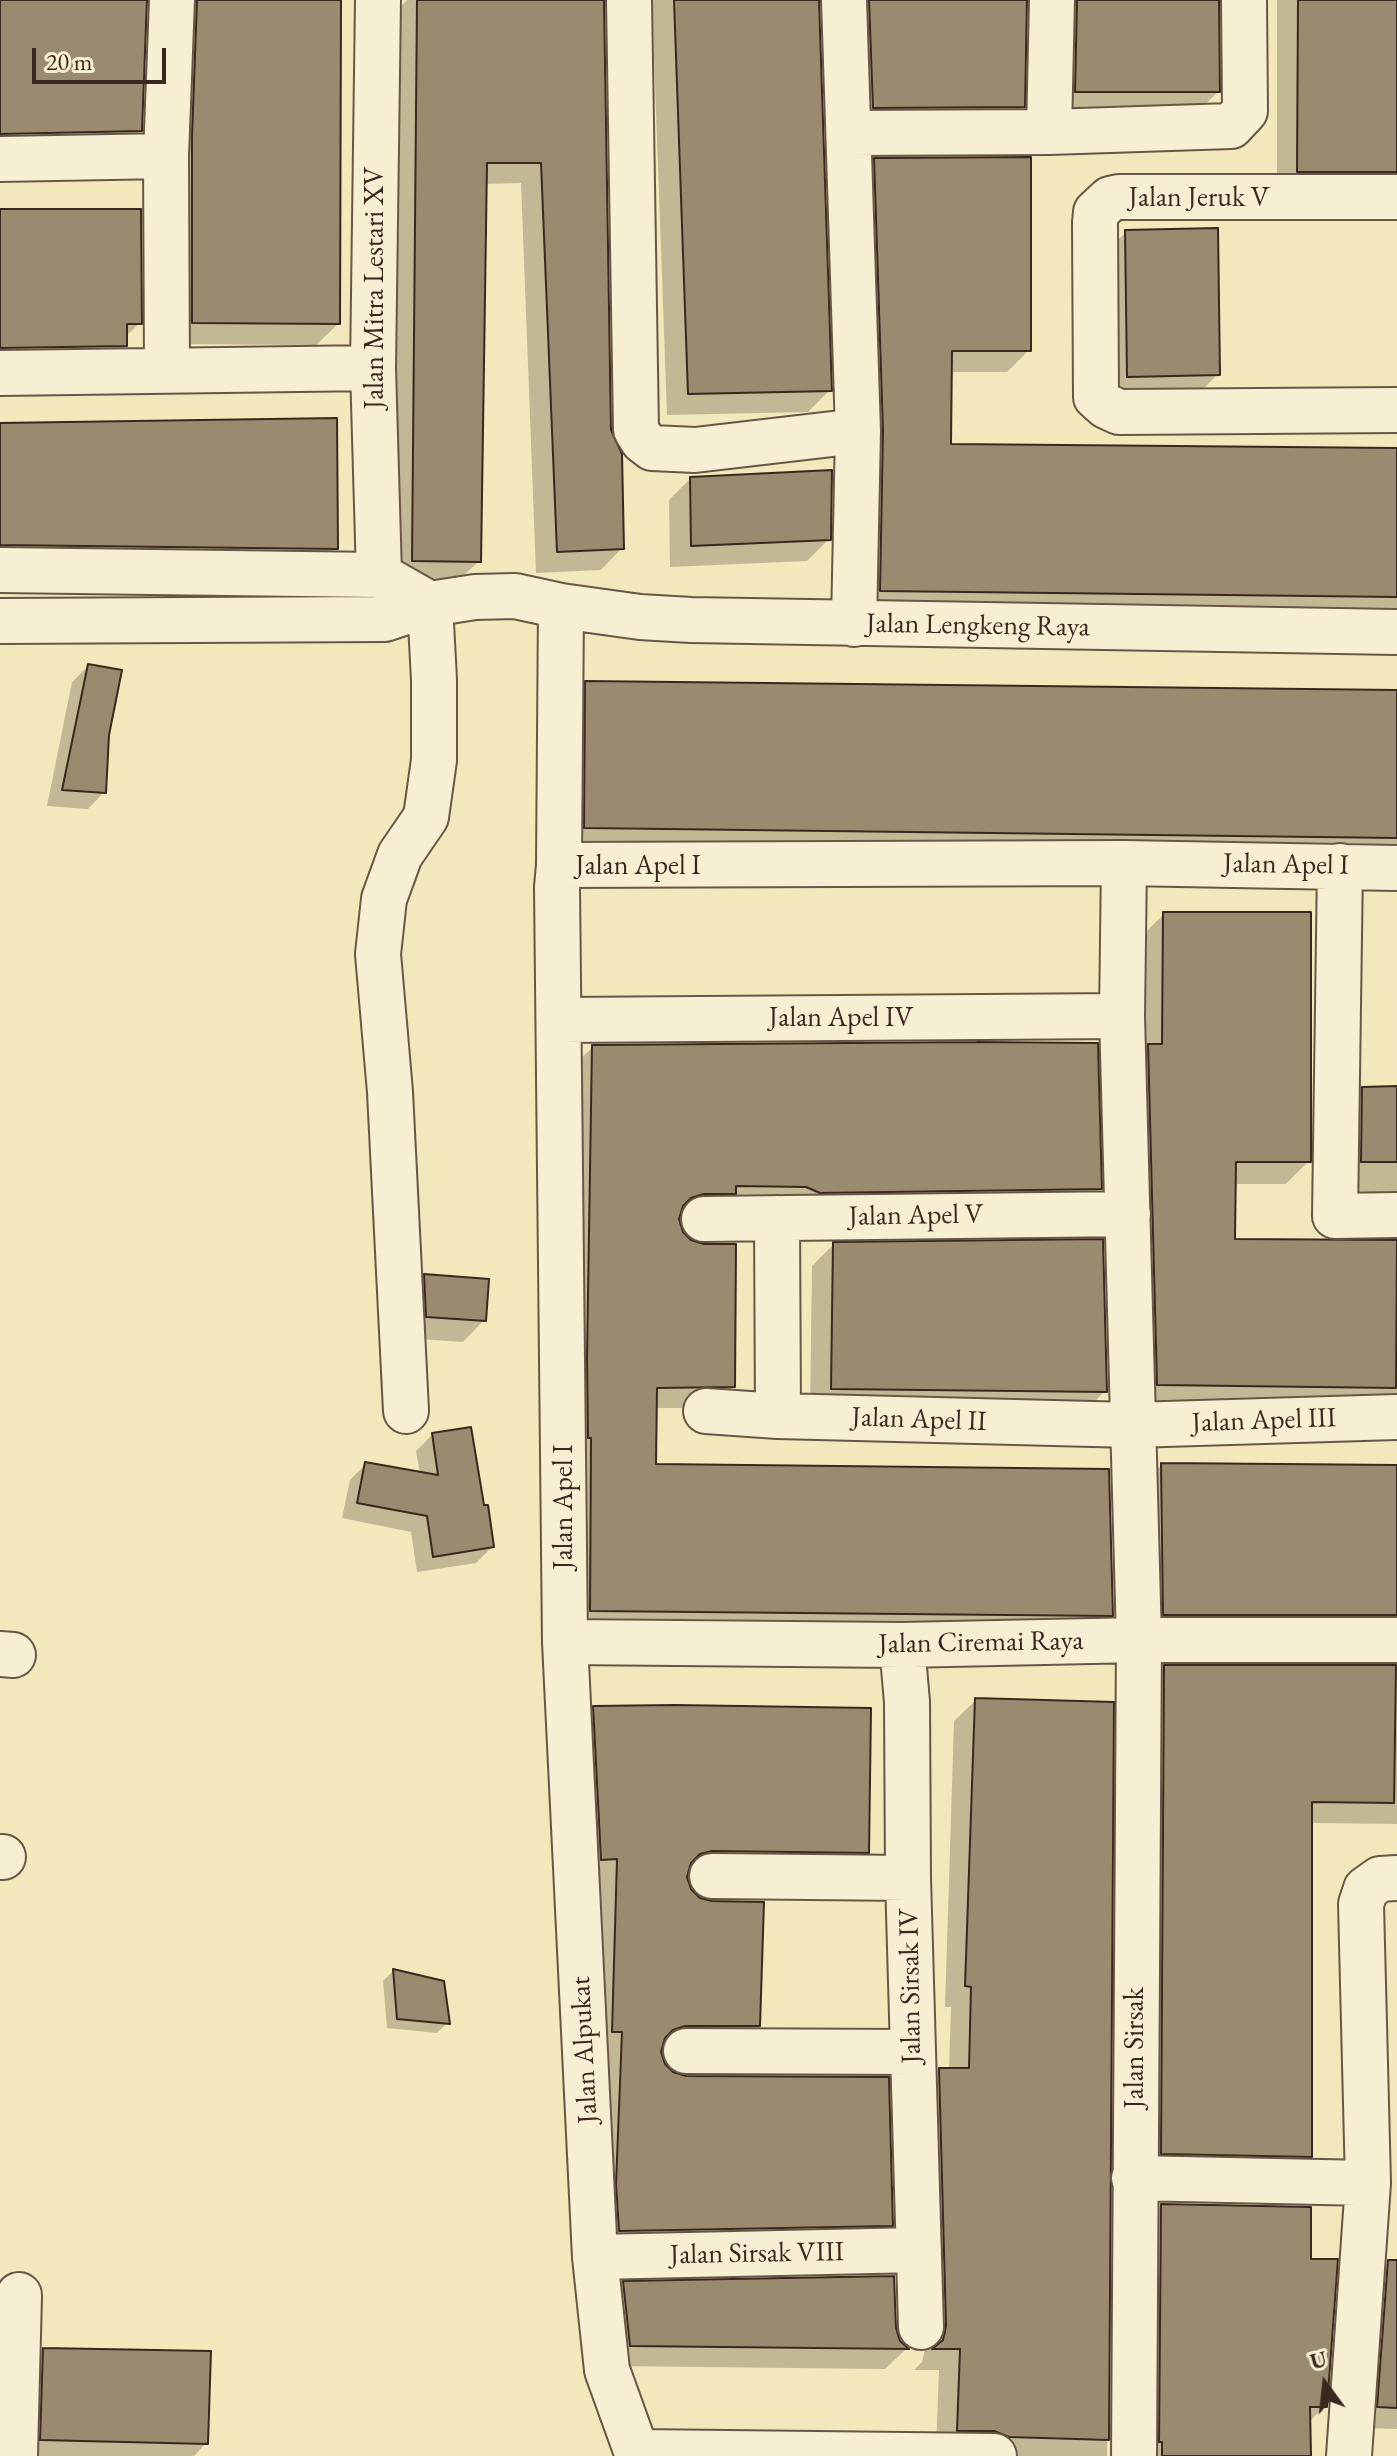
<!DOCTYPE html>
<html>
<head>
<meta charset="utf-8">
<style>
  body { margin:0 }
  #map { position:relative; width:1397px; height:2456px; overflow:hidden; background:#f3e7bc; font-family:"EB Garamond",serif }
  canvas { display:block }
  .north { position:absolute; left:1285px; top:2344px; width:80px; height:80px; -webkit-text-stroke:6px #f7efd3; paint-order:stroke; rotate:345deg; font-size:22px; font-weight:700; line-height:32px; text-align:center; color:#3a271e }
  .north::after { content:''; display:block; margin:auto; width:28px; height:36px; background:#3a271e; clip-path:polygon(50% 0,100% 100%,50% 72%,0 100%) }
  .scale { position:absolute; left:32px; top:48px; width:134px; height:36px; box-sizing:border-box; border:4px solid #3a271e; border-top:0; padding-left:10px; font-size:24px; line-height:28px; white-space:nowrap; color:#3a271e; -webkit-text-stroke:6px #f7efd3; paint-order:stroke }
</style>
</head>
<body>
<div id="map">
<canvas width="1397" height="2456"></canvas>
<div class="north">U</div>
<div class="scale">20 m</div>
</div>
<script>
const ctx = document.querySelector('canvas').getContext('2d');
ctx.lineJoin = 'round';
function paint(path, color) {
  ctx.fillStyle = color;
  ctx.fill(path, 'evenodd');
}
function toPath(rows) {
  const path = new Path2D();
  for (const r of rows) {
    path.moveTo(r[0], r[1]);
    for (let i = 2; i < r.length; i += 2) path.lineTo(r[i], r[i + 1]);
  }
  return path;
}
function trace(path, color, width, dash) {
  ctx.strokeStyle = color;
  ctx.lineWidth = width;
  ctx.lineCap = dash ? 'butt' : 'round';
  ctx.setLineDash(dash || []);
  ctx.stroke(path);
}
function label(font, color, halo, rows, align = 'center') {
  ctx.font = font + ' "EB Garamond",serif';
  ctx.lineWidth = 6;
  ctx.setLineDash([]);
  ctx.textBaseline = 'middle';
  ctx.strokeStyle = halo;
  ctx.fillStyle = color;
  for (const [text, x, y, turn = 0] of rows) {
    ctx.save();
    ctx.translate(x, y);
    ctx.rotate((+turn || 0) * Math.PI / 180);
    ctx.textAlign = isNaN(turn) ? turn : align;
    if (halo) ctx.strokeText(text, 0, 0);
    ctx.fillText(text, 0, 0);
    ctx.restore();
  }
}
const shadow = toPath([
  [0,0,145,0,140,131,118,152,0,153],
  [182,0,339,0,338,324,316,345,171,344],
  [407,0,604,0,609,431,622,548,601,570,536,573,521,183,485,184,479,561,457,582,391,582,397,10],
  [652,0,817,0,830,390,808,412,667,415],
  [835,0,1025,0,1023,106,1001,128,852,129],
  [1044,0,1218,0,1218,92,1196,113,1054,113],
  [1277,0,1397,0,1397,203,1277,193],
  [875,160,1029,350,1007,372,950,372,949,446,1397,451,1397,618,859,612,853,181],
  [0,211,140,323,125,337,125,345,103,367,0,369],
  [1126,232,1218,374,1196,396,1106,398,1105,253],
  [0,425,336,549,314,570,0,566],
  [690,479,829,539,807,561,670,567,669,500],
  [88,666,107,735,104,792,88,809,47,806,72,682],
  [586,683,1397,691,1397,858,564,849,565,704],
  [1164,914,1309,1161,1286,1184,1234,1184,1233,1240,1397,1242,1397,1410,1135,1407,1141,937],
  [593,1047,1100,1188,1078,1210,678,1216,681,1233,690,1242,733,1387,712,1408,654,1408,654,1466,1111,1615,1090,1636,569,1631,571,1068],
  [1397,1088,1397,1230,1344,1213,1340,1112,1363,1089],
  [834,1244,1105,1391,1084,1412,810,1409,812,1266],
  [425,1276,484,1320,463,1342,405,1338,403,1298],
  [432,1435,482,1507,492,1547,476,1563,417,1572,411,1532,342,1518,350,1480,366,1464,420,1473,416,1451],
  [1162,1465,1397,1468,1397,1649,1143,1636,1140,1486],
  [1165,1667,1397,1667,1397,1824,1310,1823,1310,2156,1288,2178,1140,2174,1143,1689],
  [976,1700,1112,1703,1107,2456,986,2456,936,2451,939,2370,914,2370,922,2362,925,2349,918,2092,939,2070,949,2070,951,2007,945,2007,954,1721],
  [594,1708,867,1852,845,1873,686,1872,688,1889,758,2025,737,2047,660,2047,662,2064,672,2074,891,2225,870,2246,598,2252,573,1729],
  [393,1971,447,2023,437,2033,387,2028,383,1981],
  [1161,2206,1309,2261,1325,2406,1308,2423,1308,2456,1138,2456,1140,2227],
  [1389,2262,1397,2262,1397,2429,1357,2428,1367,2283],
  [624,2283,894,2329,898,2342,906,2349,885,2369,609,2366,603,2305],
  [44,2350,206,2443,194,2456,21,2456,23,2371]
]);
const building = toPath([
  [0,0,147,0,142,131,0,134,0,0],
  [197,0,341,0,340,324,192,323,192,136,197,0],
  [417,0,604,0,611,430,622,454,624,549,557,552,541,163,487,163,481,562,412,561,417,0],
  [674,0,819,0,832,391,688,394,674,0],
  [869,0,1027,0,1025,107,873,108,869,0],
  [1077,0,1219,0,1220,92,1075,92,1077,0],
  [1298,0,1397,0,1397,172,1297,172,1298,0],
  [1031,157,1031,351,952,351,951,444,1397,448,1397,597,880,591,883,431,874,158,1031,157],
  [0,209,141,209,142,324,127,324,127,346,0,348,0,209],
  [1218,228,1220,375,1127,377,1125,230,1218,228],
  [337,418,338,549,0,545,0,423,337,418],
  [832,470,831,540,691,546,690,477,832,470],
  [88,664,122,670,109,735,106,793,62,790,88,664],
  [585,681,1397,690,1397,838,584,828,585,681],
  [1163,912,1311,912,1311,1162,1236,1162,1235,1239,1397,1240,1396,1388,1157,1385,1148,1044,1162,1044,1163,912],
  [977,1042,1098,1043,1102,1189,820,1193,806,1187,736,1186,736,1194,704,1194,691,1198,683,1206,679,1219,683,1232,691,1240,704,1244,736,1244,735,1387,657,1388,656,1464,1109,1469,1113,1616,590,1611,591,1438,588,1438,587,1358,592,1045,977,1042],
  [1397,1086,1397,1162,1361,1162,1362,1087,1397,1086],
  [1103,1239,1107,1392,831,1389,833,1242,1103,1239],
  [424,1274,489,1279,486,1321,426,1317,424,1274],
  [471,1427,484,1505,488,1505,494,1547,433,1557,427,1516,357,1503,365,1462,438,1475,432,1433,471,1427],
  [1161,1463,1397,1465,1397,1615,1163,1615,1161,1463],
  [1164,1665,1396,1665,1394,1803,1312,1802,1312,2157,1161,2154,1164,1665],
  [975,1698,1114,1702,1109,2440,1009,2437,994,2431,957,2431,960,2349,932,2349,943,2340,946,2326,939,2068,969,2068,971,1987,965,1986,975,1698],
  [675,1705,871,1708,869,1853,712,1851,700,1854,691,1863,687,1877,691,1889,700,1898,712,1901,764,1902,760,2026,685,2026,673,2030,665,2038,661,2052,665,2064,673,2072,686,2076,889,2077,893,2226,619,2231,616,2184,622,2032,612,2032,617,1859,601,1860,593,1706,675,1705],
  [393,1969,444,1981,450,2024,397,2019,393,1969],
  [1161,2204,1311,2207,1311,2259,1338,2259,1327,2407,1310,2407,1311,2456,1162,2456,1162,2442,1159,2442,1161,2204],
  [1388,2260,1397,2260,1397,2408,1377,2407,1388,2260],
  [894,2276,896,2328,900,2341,909,2349,630,2346,623,2281,894,2276],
  [43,2348,211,2351,208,2444,40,2440,43,2348]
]);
const minor = toPath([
  [378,0,373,368,379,575],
  [629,0,636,430,643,441,652,448,695,450,858,431],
  [844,0,858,431,854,624],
  [1049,132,1052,0],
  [849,133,1049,132,1231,126,1245,111,1244,0],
  [0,159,166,156],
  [1397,197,1119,197,1110,199,1096,212,1095,223,1096,397,1106,406,1119,412,1397,410],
  [167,370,166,156,172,0],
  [0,373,373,368],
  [0,570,379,575,430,604,434,680,434,760,426,817,400,855,384,899,378,954,390,1092,406,1411],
  [0,621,385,619,430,604,475,597,515,596,561,606,640,617,691,620,1397,632],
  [1124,863,1122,1016,1139,1640,1134,2456],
  [559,865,561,606],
  [1340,866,1335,1216,1397,1215],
  [561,1020,1122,1016],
  [777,1218,778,1416],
  [704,1219,1128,1214],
  [706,1411,778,1416,1132,1425,1397,1417],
  [565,1642,902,1645,1139,1640,1397,1640],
  [902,1645,907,1702,908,1878,921,2327],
  [0,1654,13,1655],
  [0,1857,3,1857],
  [712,1876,908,1878],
  [686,2051,913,2052],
  [1134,2178,1368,2183],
  [595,2257,919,2250],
  [638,2452,994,2456],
  [15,2456,19,2295],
  [638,2456,607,2370,595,2257,565,1642,557,887,559,865,1124,863,1397,868],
  [1349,2456,1368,2183,1361,1904,1366,1889,1380,1879,1397,1878]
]);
const streetNames = [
  ["Jalan Jeruk V",1199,198],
  ["Jalan Mitra Lestari XV",375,288,-90],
  ["Jalan Lengkeng Raya",978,626,1],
  ["Jalan Apel I",1286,865,1],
  ["Jalan Apel I",638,866],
  ["Jalan Apel IV",841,1018],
  ["Jalan Apel V",916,1216,-1],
  ["Jalan Apel II",919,1420,2],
  ["Jalan Apel III",1264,1421,-2],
  ["Jalan Apel I",564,1507,-90],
  ["Jalan Ciremai Raya",981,1643,-1],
  ["Jalan Sirsak IV",911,1986,-91],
  ["Jalan Sirsak",1135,2048,-90],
  ["Jalan Alpukat",585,2050,-93],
  ["Jalan Sirsak VIII",757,2254,-1]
];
paint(shadow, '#0003');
paint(building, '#9a8b70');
trace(building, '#3a271e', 2);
trace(minor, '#685746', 48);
trace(minor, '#f7efd3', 44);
label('28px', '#3a271e', '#f7efd3', streetNames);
</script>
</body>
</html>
